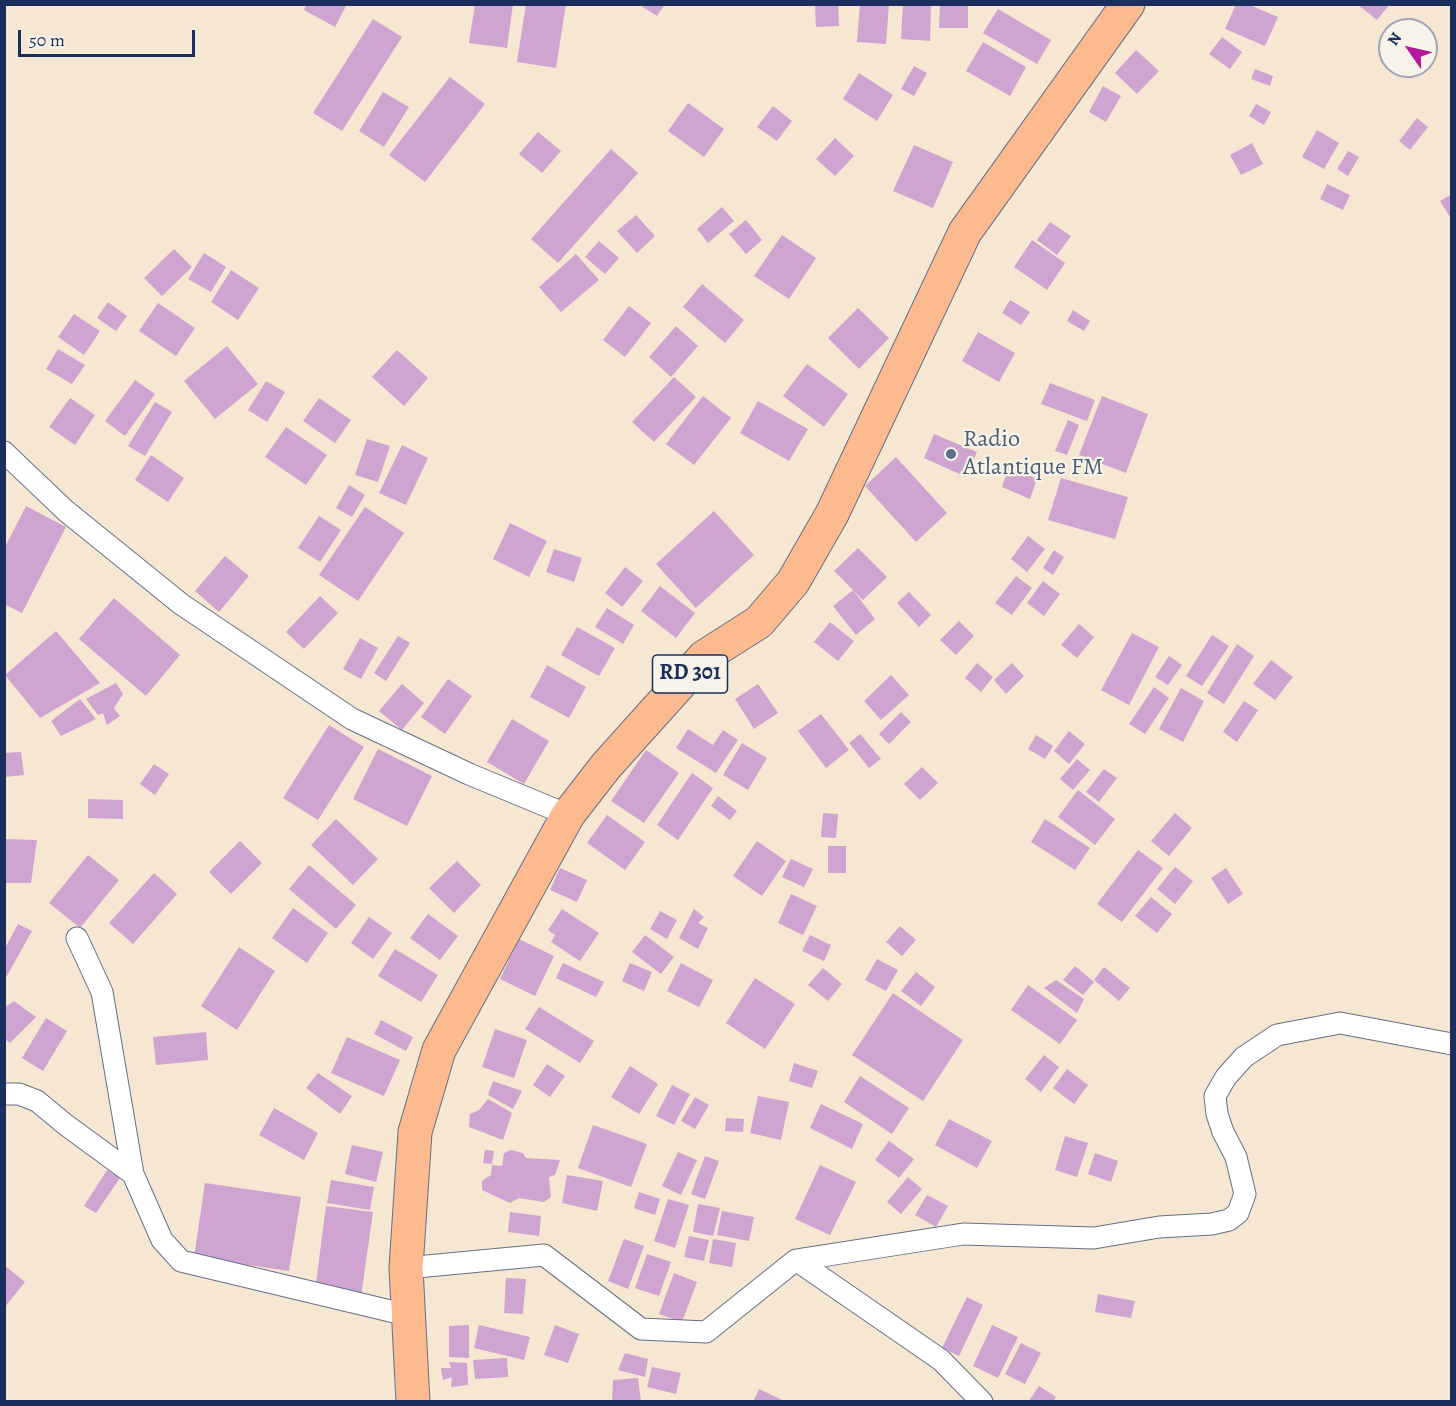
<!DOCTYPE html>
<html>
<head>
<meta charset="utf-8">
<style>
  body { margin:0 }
  #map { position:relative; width:1456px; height:1406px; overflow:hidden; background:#f5e7d2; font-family:Alegreya,serif }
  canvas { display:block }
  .frame { position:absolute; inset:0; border:6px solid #1b2f5e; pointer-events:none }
  .north { position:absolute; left:1378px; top:18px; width:60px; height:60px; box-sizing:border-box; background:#f7f3e8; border:2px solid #9fa5b1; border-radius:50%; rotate:304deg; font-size:16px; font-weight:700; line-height:24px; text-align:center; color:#1b2f5e }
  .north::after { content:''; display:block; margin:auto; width:21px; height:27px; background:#b5179e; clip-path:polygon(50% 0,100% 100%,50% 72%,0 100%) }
  .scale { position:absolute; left:18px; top:30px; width:177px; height:27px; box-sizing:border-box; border:3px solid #1b2f5e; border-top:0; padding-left:8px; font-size:18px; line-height:21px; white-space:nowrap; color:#1b2f5e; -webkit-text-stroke:4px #f7f3e8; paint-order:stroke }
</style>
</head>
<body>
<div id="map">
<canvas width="1456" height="1406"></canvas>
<div class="frame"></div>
<div class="north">N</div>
<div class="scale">50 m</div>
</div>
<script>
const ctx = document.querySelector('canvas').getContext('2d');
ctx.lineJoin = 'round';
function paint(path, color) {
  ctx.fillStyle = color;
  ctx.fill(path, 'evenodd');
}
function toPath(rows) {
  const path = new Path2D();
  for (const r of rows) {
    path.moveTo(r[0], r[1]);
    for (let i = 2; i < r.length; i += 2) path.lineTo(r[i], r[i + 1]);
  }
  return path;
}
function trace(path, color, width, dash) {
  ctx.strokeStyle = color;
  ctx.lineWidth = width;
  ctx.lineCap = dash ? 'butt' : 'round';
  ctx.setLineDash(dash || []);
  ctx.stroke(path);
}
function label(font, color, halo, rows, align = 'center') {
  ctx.font = font + ' Alegreya,serif';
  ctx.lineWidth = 4.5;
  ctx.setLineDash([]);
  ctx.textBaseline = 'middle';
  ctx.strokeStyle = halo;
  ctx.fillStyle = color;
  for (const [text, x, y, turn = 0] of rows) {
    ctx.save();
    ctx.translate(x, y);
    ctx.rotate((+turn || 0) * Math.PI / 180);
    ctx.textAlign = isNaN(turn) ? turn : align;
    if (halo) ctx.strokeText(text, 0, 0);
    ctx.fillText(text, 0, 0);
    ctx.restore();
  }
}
const building = toPath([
  [307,4,347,4,335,27,304,10],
  [475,4,513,4,507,48,469,43],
  [526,4,566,4,556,68,517,62],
  [638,4,665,4,657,16],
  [815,4,838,4,839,26,816,27],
  [860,4,889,4,886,44,857,42],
  [903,4,931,4,930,41,901,39],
  [940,4,968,4,968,28,939,28],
  [1236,4,1247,4,1278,17,1265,46,1225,29],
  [1357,4,1390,4,1377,20],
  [998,9,1051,40,1037,64,983,33],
  [373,19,402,37,342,131,313,113],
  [1222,37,1242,52,1230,69,1209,54],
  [983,42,1026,67,1010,96,966,71],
  [1136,50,1159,71,1137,94,1115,73],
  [914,66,927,73,914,96,901,89],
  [1255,69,1273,76,1270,86,1251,79],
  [859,73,893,95,877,121,843,99],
  [450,77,485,104,425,182,389,155],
  [1103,86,1121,96,1106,122,1089,112],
  [383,92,409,107,384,147,359,131],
  [688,103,724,129,704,157,668,131],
  [1256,104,1271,112,1264,125,1249,116],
  [773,106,792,121,777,141,757,127],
  [1417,118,1428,127,1410,150,1399,141],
  [1317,130,1339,143,1324,169,1302,157],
  [538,132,561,151,542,173,519,154],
  [835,138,854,156,835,176,816,159],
  [1252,143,1263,164,1241,175,1230,155],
  [914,145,953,162,933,208,893,191],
  [611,149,638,173,558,263,531,239],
  [1348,151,1359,157,1348,176,1337,169],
  [1327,184,1350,195,1343,210,1320,199],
  [1452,194,1452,220,1440,201],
  [722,207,734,221,708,243,697,229],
  [636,215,655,236,637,253,617,231],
  [746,220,762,240,746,254,729,234],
  [1050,222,1071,236,1057,255,1037,240],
  [782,235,816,258,789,299,754,276],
  [1032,240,1065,263,1047,290,1014,267],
  [599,241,619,258,605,274,585,257],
  [174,249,192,267,162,296,144,278],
  [204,253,226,267,211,292,188,279],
  [576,254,599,280,561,312,539,287],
  [231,270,259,288,238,320,211,302],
  [702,284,744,320,725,343,683,307],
  [1010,300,1030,312,1021,325,1002,313],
  [108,302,127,316,116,331,97,318],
  [158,303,195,328,176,356,139,331],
  [629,306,651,323,625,357,603,340],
  [858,308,889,338,859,369,828,338],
  [1073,310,1090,321,1084,331,1067,321],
  [74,314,100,331,84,355,58,337],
  [676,326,698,346,671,377,649,357],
  [978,332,1015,353,999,382,962,361],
  [227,346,258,384,215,419,184,381],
  [58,349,85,365,72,384,46,369],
  [397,350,428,378,404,406,372,377],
  [807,364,848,394,824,427,783,396],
  [674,377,696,397,654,442,632,422],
  [135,380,155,394,125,436,105,421],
  [266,381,285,392,267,422,248,410],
  [1050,383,1095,400,1087,421,1041,404],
  [703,396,731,418,694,465,666,444],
  [1102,396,1148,414,1126,473,1079,455],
  [70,398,95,415,75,445,49,427],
  [319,398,351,420,335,443,303,421],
  [758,401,808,429,789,461,740,433],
  [155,402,172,412,145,456,128,446],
  [1068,420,1079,425,1067,455,1055,451],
  [286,427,327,455,306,485,265,457],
  [934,434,977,452,966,477,924,458],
  [367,439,390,446,378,482,355,475],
  [402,445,428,458,406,505,379,493],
  [151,455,184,478,168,502,135,480],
  [896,457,947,513,916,542,865,486],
  [1009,467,1037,479,1030,499,1002,487],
  [1061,478,1128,497,1115,539,1048,520],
  [349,485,365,495,352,517,336,508],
  [26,506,66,527,22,613,4,604,4,549],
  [365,507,404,533,358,601,319,575],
  [714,511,754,555,696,608,656,564],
  [319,516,341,530,320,562,298,548],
  [510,523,547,541,529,577,493,559],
  [1028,536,1045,549,1027,572,1011,559],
  [858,548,887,577,863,600,834,571],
  [554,549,582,558,574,582,546,572],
  [1054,550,1064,557,1053,575,1043,568],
  [225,556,249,576,219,612,195,591],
  [625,567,643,581,622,607,605,593],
  [1016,576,1032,588,1012,615,995,603],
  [1043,581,1060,594,1044,616,1027,603],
  [660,586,695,613,676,638,641,611],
  [853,590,875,619,856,635,833,606],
  [909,592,931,615,919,627,897,603],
  [320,596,338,613,304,649,286,632],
  [114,598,180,655,146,696,79,639],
  [607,608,634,625,623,644,595,627],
  [959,621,974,636,956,655,940,640],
  [830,622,854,641,838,661,814,642],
  [1079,624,1094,637,1077,658,1061,645],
  [577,627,615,648,599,676,561,655],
  [56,631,100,683,40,718,5,675],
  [1132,633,1159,647,1129,705,1101,690],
  [1212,635,1229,646,1202,686,1186,676],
  [398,636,410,643,386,681,374,673],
  [360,638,378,648,361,679,343,669],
  [1237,644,1254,656,1224,704,1207,693],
  [1169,656,1182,665,1168,685,1155,677],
  [1271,660,1293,677,1275,700,1253,684],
  [977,663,993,677,981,692,965,678],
  [1012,663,1024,676,1006,694,994,680],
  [547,665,586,687,569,718,530,697],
  [891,675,909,695,881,720,864,701],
  [448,679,472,696,445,734,421,717],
  [116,683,123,694,114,708,120,716,107,725,103,713,98,715,86,699],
  [402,684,424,703,402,730,379,711],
  [758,684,778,713,754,729,735,699],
  [1154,687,1169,698,1145,734,1129,724],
  [1181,688,1204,701,1183,742,1159,729],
  [80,699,96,719,61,736,51,721],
  [1244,701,1258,710,1237,742,1223,732],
  [901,712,911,722,889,744,879,734],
  [821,714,849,750,826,768,798,731],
  [512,719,549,741,524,784,487,762],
  [329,725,364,747,318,820,283,798],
  [688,729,713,745,723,730,738,740,716,773,676,748],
  [1069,731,1085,744,1069,764,1054,751],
  [860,734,881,759,869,768,849,743],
  [1036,735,1053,746,1045,759,1028,749],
  [742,743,767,758,748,790,723,775],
  [378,749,432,776,407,826,353,799],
  [646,750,679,773,644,823,611,801],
  [21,752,24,775,4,777,4,753],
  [1077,759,1090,770,1073,790,1060,779],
  [154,764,169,774,155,795,140,784],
  [922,767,938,783,920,800,904,784],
  [1104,769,1117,778,1099,802,1086,792],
  [692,773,713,788,678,840,657,825],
  [1078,790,1115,819,1095,845,1058,817],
  [718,796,737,811,730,820,711,806],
  [88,799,123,800,123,819,88,818],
  [823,813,838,814,836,838,821,837],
  [1175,813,1192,828,1169,856,1151,841],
  [607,815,645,842,625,870,587,843],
  [336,819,378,859,353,885,311,845],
  [1045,819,1090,848,1075,870,1031,842],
  [4,839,37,840,31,883,4,883],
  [240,841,262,863,231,894,209,872],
  [757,841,786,861,762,896,733,876],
  [828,846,846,846,846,873,828,873],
  [1138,850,1163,868,1122,922,1097,904],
  [88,855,119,880,80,928,49,903],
  [791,859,813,869,804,887,782,877],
  [457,861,481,885,454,913,429,888],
  [309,865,356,905,336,929,289,889],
  [1175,867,1193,881,1175,904,1157,889],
  [560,868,587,880,577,902,550,890],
  [1226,868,1243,894,1228,904,1211,878],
  [154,873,177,894,133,944,109,923],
  [791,894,817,906,803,935,778,923],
  [1151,897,1172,914,1157,933,1135,916],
  [293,908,328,933,307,963,272,938],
  [562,909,599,933,580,961,551,942,555,935,548,930],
  [694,909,704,917,698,923,708,928,698,949,679,938],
  [660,911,677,920,667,939,650,929],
  [428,914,458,936,440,960,410,938],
  [369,917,392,933,373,959,351,943],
  [18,924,32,931,4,981,4,950],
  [900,926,916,940,902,956,886,942],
  [645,935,674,957,661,974,632,952],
  [810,935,831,945,824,961,802,951],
  [519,939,554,956,535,996,500,979],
  [239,947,275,971,237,1030,201,1006],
  [395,949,438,975,421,1002,378,976],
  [877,959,898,970,886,991,865,980],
  [563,963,604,982,596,997,556,978],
  [630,963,652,972,644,991,622,981],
  [681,963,713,980,699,1007,667,991],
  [1075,966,1094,982,1083,995,1063,980],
  [1104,967,1130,988,1119,1001,1094,980],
  [823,968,842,984,828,1001,808,985],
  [916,972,935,987,921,1006,901,991],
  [755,978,795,1004,765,1049,726,1023],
  [1056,980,1084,999,1077,1013,1044,988],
  [1028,985,1077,1020,1060,1044,1011,1010],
  [893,993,963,1040,923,1101,852,1055],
  [14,1001,36,1017,10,1043,4,1038,4,1008],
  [539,1007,594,1041,580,1063,525,1029],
  [46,1018,67,1031,43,1071,22,1058],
  [381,1020,413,1037,406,1051,374,1034],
  [495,1029,527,1040,514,1078,482,1067],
  [206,1032,208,1060,156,1065,153,1037],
  [347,1037,400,1060,384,1096,331,1073],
  [1044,1055,1059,1067,1041,1092,1025,1079],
  [794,1063,818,1071,812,1088,789,1081],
  [547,1064,565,1076,550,1097,533,1085],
  [630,1066,658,1084,639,1114,611,1097],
  [1067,1069,1088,1085,1074,1104,1053,1088],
  [318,1073,352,1096,340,1114,306,1088],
  [860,1076,909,1108,892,1134,844,1102],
  [493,1081,522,1091,513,1109,488,1095],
  [672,1085,690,1094,674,1125,656,1116],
  [758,1096,789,1102,781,1140,750,1133],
  [695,1097,709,1105,695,1129,681,1121],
  [488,1099,512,1113,503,1140,469,1127,470,1114,479,1110],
  [821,1104,863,1124,852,1149,810,1128],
  [274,1108,318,1133,304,1160,259,1135],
  [726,1118,744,1119,743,1132,725,1131],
  [949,1119,992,1141,977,1168,935,1145],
  [593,1125,647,1144,631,1187,578,1168],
  [1065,1136,1088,1143,1077,1177,1055,1170],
  [889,1141,914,1159,899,1178,875,1160],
  [352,1145,383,1152,376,1182,345,1174],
  [485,1150,494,1151,492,1164,483,1163],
  [511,1150,523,1153,526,1158,560,1160,555,1175,549,1177,551,1197,544,1202,519,1198,510,1203,482,1190,482,1181,491,1175,492,1165,502,1166,504,1153],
  [678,1152,697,1160,681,1195,662,1186],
  [1095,1153,1118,1161,1111,1182,1088,1174],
  [705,1156,719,1161,705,1199,691,1194],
  [820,1165,856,1182,830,1235,795,1219],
  [107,1170,120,1178,96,1213,84,1206],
  [567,1175,603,1181,597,1211,562,1203],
  [908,1177,922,1189,901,1214,887,1202],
  [331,1180,374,1187,370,1210,327,1203],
  [205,1183,301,1197,289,1271,194,1257],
  [639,1192,660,1199,655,1215,634,1208],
  [927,1195,948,1206,936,1227,915,1215],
  [668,1199,689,1205,675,1248,654,1241],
  [698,1204,720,1208,713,1236,693,1232],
  [326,1206,373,1212,361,1297,315,1291],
  [722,1211,754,1217,749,1241,717,1235],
  [510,1212,541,1216,539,1236,508,1232],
  [689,1236,709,1240,704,1261,684,1257],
  [624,1239,644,1246,628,1289,608,1281],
  [713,1239,736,1243,732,1267,709,1263],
  [647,1254,671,1262,659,1296,635,1288],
  [4,1265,25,1282,4,1308],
  [674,1273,697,1282,682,1322,659,1314],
  [506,1278,526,1279,523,1314,504,1313],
  [1098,1294,1135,1301,1131,1318,1095,1312],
  [967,1297,983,1305,959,1356,942,1348],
  [469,1325,469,1358,449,1357,449,1326],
  [479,1325,530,1337,524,1360,474,1348],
  [555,1325,579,1334,568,1363,544,1355],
  [992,1325,1018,1337,998,1378,973,1366],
  [1021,1343,1041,1353,1025,1384,1005,1374],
  [625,1353,648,1359,645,1377,618,1370],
  [507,1358,508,1377,475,1379,473,1360],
  [449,1362,467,1363,468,1385,451,1387,452,1377,443,1380,441,1368,451,1368],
  [652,1367,681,1373,676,1394,647,1387],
  [638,1378,641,1402,612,1402,613,1380],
  [1039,1386,1056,1397,1053,1402,1028,1402],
  [759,1389,782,1400,781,1402,753,1402]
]);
const minor = toPath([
  [4,452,66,511,181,604,352,719,469,774,568,815],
  [77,938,102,992,133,1174],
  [4,1094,19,1094,37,1101,66,1125,133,1174,162,1240,181,1261,407,1315],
  [796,1260,941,1360,982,1402],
  [406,1268,544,1255,641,1329,706,1332,796,1260,963,1234,1094,1238,1159,1227,1212,1224,1229,1220,1238,1213,1245,1194,1236,1157,1223,1132,1217,1114,1215,1096,1226,1077,1244,1057,1277,1035,1340,1023,1452,1044]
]);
const primary = toPath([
  [413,1402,406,1268,415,1132,439,1050,568,815,606,766,704,657,759,622,793,582,832,514,965,232,1128,4]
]);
const markers = [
  [951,454,6,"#5c6f8a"]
];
const shields = [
  [690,674,75]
];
const shieldNames = [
  ["RD 301",690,674]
];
const serviceNames = [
  ["Radio",963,440],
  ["Atlantique FM",963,468]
];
paint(building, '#d0a4d0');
trace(minor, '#676f87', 23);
trace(primary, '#676f87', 35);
trace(minor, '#fff', 21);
trace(primary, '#fcba8e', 33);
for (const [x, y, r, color] of markers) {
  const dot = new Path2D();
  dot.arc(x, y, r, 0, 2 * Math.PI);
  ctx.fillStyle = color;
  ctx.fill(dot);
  trace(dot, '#f7f3e8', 2);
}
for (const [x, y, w] of shields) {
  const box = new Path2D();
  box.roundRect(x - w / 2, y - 19, w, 38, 4.5);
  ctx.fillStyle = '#f7f3e8';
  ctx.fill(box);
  trace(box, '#1b2f5e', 1.5);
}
label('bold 22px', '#1b2f5e', null, shieldNames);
label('24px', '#4e5e75', '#f7f3e8', serviceNames, 'left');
</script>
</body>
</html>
